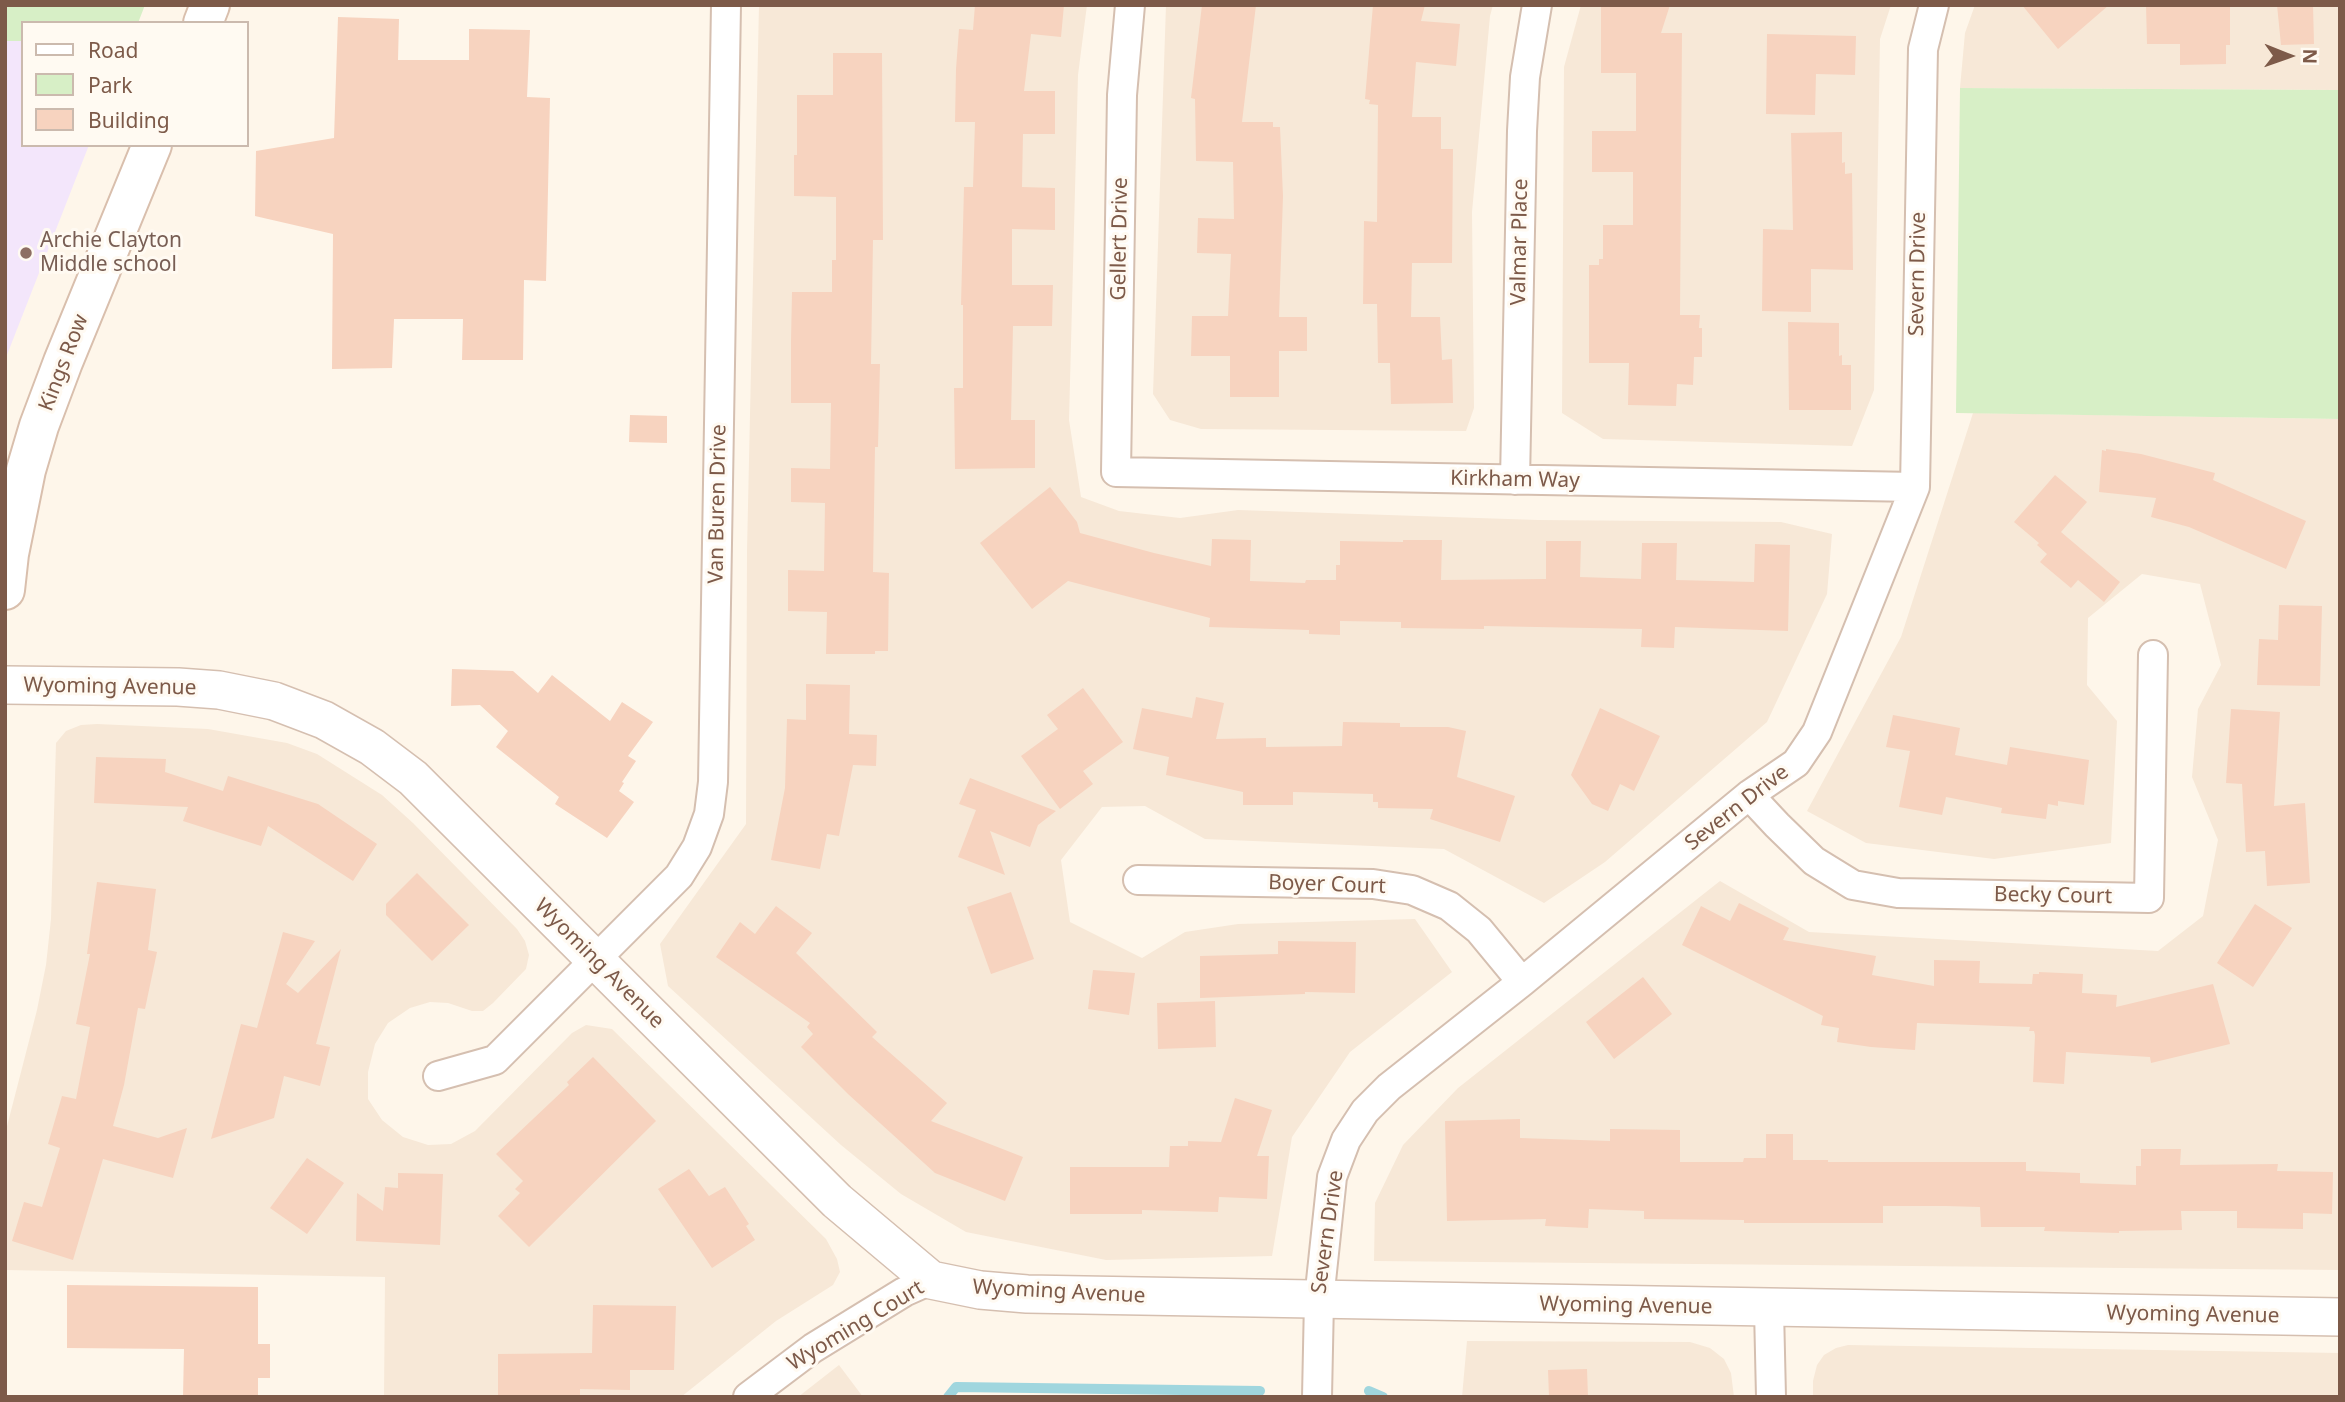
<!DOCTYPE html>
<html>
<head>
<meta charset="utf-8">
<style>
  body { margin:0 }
  #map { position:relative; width:2345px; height:1402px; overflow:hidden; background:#fef6ea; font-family:"Noto Sans",sans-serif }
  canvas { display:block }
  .frame { position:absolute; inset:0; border:7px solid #7d5a49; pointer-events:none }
  .legend { position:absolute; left:21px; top:21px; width:228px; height:126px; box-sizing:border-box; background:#fffaf2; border:2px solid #cbbaae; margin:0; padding:9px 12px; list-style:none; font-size:21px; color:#7d5a49 }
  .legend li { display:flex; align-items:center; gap:14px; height:35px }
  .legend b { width:35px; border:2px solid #cbbaae }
  .north { position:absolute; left:2254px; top:21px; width:70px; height:70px; -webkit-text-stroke:5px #fffaf2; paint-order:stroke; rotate:91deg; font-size:19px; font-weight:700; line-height:28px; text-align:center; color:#7d5a49 }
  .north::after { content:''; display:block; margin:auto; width:24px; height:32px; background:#7d5a49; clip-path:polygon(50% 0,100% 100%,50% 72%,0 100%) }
</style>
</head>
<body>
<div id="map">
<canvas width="2345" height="1402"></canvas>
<div class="frame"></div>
<ul class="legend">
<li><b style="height:9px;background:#fff"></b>Road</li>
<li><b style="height:19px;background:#d7efc6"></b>Park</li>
<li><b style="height:19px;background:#f7d3bf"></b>Building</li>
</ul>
<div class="north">N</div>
</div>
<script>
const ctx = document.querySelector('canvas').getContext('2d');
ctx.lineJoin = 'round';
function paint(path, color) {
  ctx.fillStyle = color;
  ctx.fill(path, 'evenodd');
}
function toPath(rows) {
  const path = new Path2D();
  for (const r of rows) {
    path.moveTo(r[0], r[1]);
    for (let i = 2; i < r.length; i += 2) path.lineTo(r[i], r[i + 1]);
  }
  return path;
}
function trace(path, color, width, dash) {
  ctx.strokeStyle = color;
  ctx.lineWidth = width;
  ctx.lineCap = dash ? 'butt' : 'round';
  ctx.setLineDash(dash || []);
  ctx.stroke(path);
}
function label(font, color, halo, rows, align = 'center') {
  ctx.font = font + ' "Noto Sans",sans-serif';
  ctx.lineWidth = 6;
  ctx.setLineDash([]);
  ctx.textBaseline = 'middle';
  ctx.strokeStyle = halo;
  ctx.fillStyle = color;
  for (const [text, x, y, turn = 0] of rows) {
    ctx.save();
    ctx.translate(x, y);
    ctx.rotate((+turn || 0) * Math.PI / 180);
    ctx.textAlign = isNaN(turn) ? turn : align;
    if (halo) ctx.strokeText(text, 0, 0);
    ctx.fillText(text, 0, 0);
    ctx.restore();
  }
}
const residential = toPath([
  [759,5,1087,5,1078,75,1069,420,1081,497,1119,511,1180,518,1238,510,1538,520,1781,522,1832,534,1827,594,1767,722,1605,862,1544,903,1444,849,1205,839,1145,806,1102,807,1061,860,1070,922,1142,958,1185,932,1238,924,1415,919,1452,972,1350,1052,1292,1137,1272,1256,1106,1260,966,1232,901,1194,841,1145,668,986,660,944,746,824,747,551],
  [1166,5,1493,5,1490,16,1472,212,1474,408,1466,431,1201,429,1170,420,1153,394],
  [1581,5,1891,5,1880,39,1874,390,1852,446,1603,439,1562,413,1564,67],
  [1975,5,2340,5,2340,90,1960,88,1965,33],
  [1973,413,2340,419,2340,1270,1374,1261,1375,1203,1403,1145,1458,1088,1720,881,1809,932,2158,951,2203,916,2218,840,2192,777,2198,709,2221,665,2200,584,2142,574,2088,618,2087,685,2117,721,2111,843,1994,859,1866,843,1807,811,1901,637],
  [97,724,208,729,287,743,317,754,382,795,413,823,517,929,525,941,529,955,526,969,493,1003,483,1011,472,1011,448,1003,430,1002,410,1008,388,1023,375,1044,368,1072,368,1099,382,1120,403,1137,428,1145,451,1144,475,1131,572,1033,586,1025,612,1029,826,1239,837,1259,840,1272,833,1285,776,1321,681,1397,384,1397,385,1277,5,1270,5,1134,37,1010,46,965,51,919,56,743,66,731,81,725],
  [1467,1341,1690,1342,1710,1348,1724,1359,1731,1373,1734,1397,1462,1397],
  [1848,1345,2340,1353,2340,1397,1813,1397,1813,1381,1817,1365,1824,1355,1836,1348],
  [839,1365,863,1397,798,1397]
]);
const education = toPath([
  [5,41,23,41,23,145,89,145,5,360]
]);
const green = toPath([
  [5,5,145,5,138,23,23,23,23,41,5,41],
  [1960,88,2340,90,2340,419,1956,413]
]);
const stream = toPath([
  [1369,1391,1383,1397],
  [948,1397,956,1387,1260,1391]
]);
const building = toPath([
  [975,5,1064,5,1061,37,1031,34,1024,91,1055,91,1055,134,1023,134,1022,187,1055,188,1055,230,1012,229,1012,285,1053,285,1052,326,1013,326,1011,420,1035,420,1035,468,955,469,954,388,963,388,963,305,961,305,964,187,973,187,975,122,955,122,956,69,959,29,973,30],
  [1202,5,1256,5,1242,122,1273,122,1273,127,1280,127,1283,196,1279,317,1307,317,1307,351,1279,351,1279,397,1230,397,1230,356,1191,356,1192,316,1228,316,1231,254,1197,253,1198,218,1234,219,1233,162,1196,161,1195,99,1191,98],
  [1373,5,1425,5,1421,21,1460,24,1456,66,1416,62,1412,117,1441,117,1441,149,1453,149,1452,263,1412,263,1411,317,1440,317,1442,360,1452,359,1453,403,1391,404,1390,363,1378,363,1377,304,1363,304,1364,221,1377,222,1378,105,1369,104,1370,100,1365,99],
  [1601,5,1670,5,1661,33,1682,33,1680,315,1700,315,1699,328,1702,328,1702,357,1694,357,1693,385,1677,384,1676,406,1628,405,1629,363,1589,363,1589,265,1599,265,1599,259,1603,259,1603,225,1633,225,1633,172,1592,172,1592,131,1636,131,1636,73,1601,73],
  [2022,5,2109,5,2058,49],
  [2146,5,2230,5,2230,45,2226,45,2226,64,2180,65,2180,44,2147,44],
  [2277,5,2313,5,2314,44,2281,45],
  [338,17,399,19,398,60,469,60,469,29,530,30,527,97,550,98,546,281,524,280,523,360,462,360,463,319,394,319,392,368,332,369,333,234,255,216,256,151,334,138],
  [1767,34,1856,36,1855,75,1816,74,1815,115,1766,114],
  [833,53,882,53,883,240,873,240,871,364,880,364,878,447,875,447,873,572,889,573,888,651,875,651,875,654,826,654,827,612,788,611,788,570,824,571,825,503,791,502,791,468,830,469,831,403,791,403,791,341,792,292,832,292,832,260,836,260,836,197,794,196,794,155,797,155,797,95,833,95],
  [1842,132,1842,163,1845,162,1845,174,1852,173,1853,270,1811,269,1811,312,1762,311,1763,229,1793,230,1791,133],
  [1788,322,1839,323,1839,356,1842,355,1842,365,1851,365,1851,410,1789,410],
  [630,415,667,416,667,443,629,442],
  [2106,449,2141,454,2215,473,2213,480,2306,521,2286,569,2189,527,2151,517,2156,498,2099,492,2102,450,2106,451],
  [2055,475,2087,502,2061,532,2120,582,2104,602,2078,580,2071,588,2040,562,2047,554,2037,545,2039,543,2014,522],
  [1050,487,1077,522,1080,533,1154,553,1211,566,1212,539,1251,540,1250,581,1305,583,1306,580,1336,580,1336,565,1340,565,1340,541,1403,542,1403,540,1442,540,1441,580,1546,579,1546,541,1581,541,1580,577,1641,579,1642,543,1677,543,1676,580,1754,582,1755,544,1790,545,1788,631,1675,627,1674,648,1641,647,1642,629,1484,626,1484,629,1401,628,1401,622,1340,621,1340,635,1309,634,1309,630,1209,627,1210,618,1068,581,1032,609,980,543],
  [2279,605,2322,606,2320,686,2257,685,2259,639,2278,640],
  [452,669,513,671,538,693,552,675,610,721,622,702,653,722,628,756,636,761,622,782,624,783,619,791,634,802,607,838,555,804,559,797,496,747,508,731,480,705,451,706],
  [806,684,850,685,849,734,877,735,876,766,853,765,839,836,827,834,820,869,771,860,785,788,787,719,806,720],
  [1083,688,1123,742,1083,771,1093,784,1060,809,1021,756,1058,729,1047,715],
  [1196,697,1224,703,1216,739,1266,738,1266,747,1342,746,1343,722,1400,723,1400,727,1448,727,1466,731,1457,777,1515,796,1500,842,1430,819,1433,809,1378,808,1378,802,1373,802,1373,794,1293,792,1293,805,1243,805,1243,792,1166,775,1169,757,1133,749,1142,708,1192,718],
  [1600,708,1660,736,1634,791,1620,784,1608,811,1592,804,1571,775],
  [2231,709,2280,712,2274,806,2305,803,2310,883,2267,886,2265,851,2246,852,2242,784,2226,783],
  [1893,715,1960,728,1955,755,2007,765,2010,747,2089,760,2084,805,2058,801,2058,806,2048,804,2046,819,2001,813,2002,808,1946,797,1942,815,1899,807,1910,751,1886,747],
  [96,757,166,759,165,772,223,791,228,776,318,804,377,844,353,881,268,826,261,846,183,821,188,807,94,803],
  [970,778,1056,811,1038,825,1030,847,990,831,1005,875,958,857,976,810,959,804],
  [417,873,469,925,432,961,386,915,386,904],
  [97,882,156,889,148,950,157,952,145,1009,138,1008,124,1085,113,1126,158,1138,187,1128,173,1178,103,1159,73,1260,12,1241,24,1202,42,1207,60,1148,48,1144,62,1096,76,1099,90,1027,76,1024,90,954,87,954],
  [1011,892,1034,959,991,974,967,907],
  [1739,903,1789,928,1783,940,1876,956,1872,975,1934,986,1934,960,1980,961,1979,983,2032,984,2033,974,2039,974,2039,972,2083,974,2082,993,2117,995,2116,1007,2213,984,2230,1044,2151,1063,2150,1057,2066,1052,2064,1084,2033,1082,2035,1035,2034,1031,2029,1031,2030,1027,1917,1023,1915,1050,1871,1047,1837,1042,1839,1028,1821,1025,1823,1016,1682,945,1701,906,1730,921],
  [2255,904,2292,928,2253,987,2217,963],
  [776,906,812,933,796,953,877,1032,872,1037,947,1103,931,1121,1023,1157,1005,1201,935,1173,848,1094,801,1047,813,1034,807,1027,810,1023,716,957,740,922,755,934],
  [283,932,315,941,286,984,298,993,341,949,316,1044,330,1047,320,1086,284,1076,274,1118,211,1139,241,1024,257,1028],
  [1278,941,1356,942,1355,993,1305,992,1305,994,1200,998,1200,956,1278,954],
  [1093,970,1135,973,1129,1015,1088,1009],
  [1643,977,1672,1014,1614,1059,1586,1022],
  [1215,1001,1216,1047,1158,1049,1157,1003],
  [593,1057,656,1121,529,1247,498,1216,520,1193,515,1189,523,1181,496,1154,569,1085,567,1082],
  [1235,1098,1272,1110,1257,1156,1269,1156,1267,1199,1219,1197,1218,1212,1142,1210,1142,1214,1070,1214,1070,1167,1169,1167,1170,1146,1188,1146,1188,1141,1221,1142],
  [1520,1119,1520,1138,1610,1141,1610,1129,1680,1130,1680,1162,1743,1162,1744,1158,1766,1158,1766,1134,1793,1134,1793,1160,1828,1160,1828,1162,2026,1162,2026,1171,2080,1173,2080,1183,2136,1185,2136,1166,2141,1166,2141,1149,2181,1149,2180,1165,2278,1164,2277,1171,2333,1172,2332,1214,2303,1213,2303,1229,2237,1228,2237,1211,2181,1211,2182,1230,2119,1231,2119,1233,2044,1231,2045,1227,1981,1227,1980,1207,1946,1206,1883,1206,1883,1223,1744,1223,1744,1220,1644,1219,1644,1211,1589,1209,1588,1228,1545,1226,1546,1219,1447,1221,1445,1121],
  [307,1158,344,1183,307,1234,270,1208],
  [689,1169,709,1196,725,1187,749,1224,746,1226,755,1240,712,1268,658,1189],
  [398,1173,443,1174,440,1245,356,1241,357,1193,383,1211,385,1187,398,1188],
  [67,1285,258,1287,258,1344,270,1344,270,1378,258,1378,258,1397,183,1397,184,1349,67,1348],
  [593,1305,676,1306,674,1370,630,1370,630,1390,580,1389,580,1397,498,1397,498,1354,592,1353],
  [1587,1369,1588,1397,1549,1397,1548,1370]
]);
const minor = toPath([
  [1130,5,1122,95,1116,472,1915,487],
  [1515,480,1522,131,1525,77,1537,5],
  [1749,795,1777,825,1814,861,1853,885,1898,893,2149,898,2153,655],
  [1138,880,1373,884,1412,890,1449,906,1479,930,1522,982],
  [438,1076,495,1060,679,876,697,847,709,814,713,782,726,5],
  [1769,1309,1771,1397],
  [748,1397,813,1348,904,1292,931,1280],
  [1317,1397,1319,1300,1332,1177,1346,1140,1365,1111,1389,1087,1522,982,1749,795,1796,763,1817,732,1915,487,1923,49,1934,5]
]);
const tertiary = toPath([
  [5,685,178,687,219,690,274,701,324,720,372,747,413,778,837,1201,931,1280,980,1290,1027,1294,2340,1317]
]);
const secondary = toPath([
  [203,23,210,5],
  [5,590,9,554,26,470,39,426,63,362,152,145]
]);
const markers = [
  [26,253,7,"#8d6e63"]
];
const streetNames = [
  ["Gellert Drive",1120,239,-89],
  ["Valmar Place",1520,242,-89],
  ["Severn Drive",1918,274,-89],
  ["Kings Row",64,363,-69],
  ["Kirkham Way",1515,480,1],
  ["Van Buren Drive",718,504,-89],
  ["Wyoming Avenue",110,687,1],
  ["Severn Drive",1737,808,-38],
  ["Boyer Court",1327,885,2],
  ["Becky Court",2053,896,1],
  ["Wyoming Avenue",599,964,45],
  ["Severn Drive",1328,1232,-82],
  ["Wyoming Avenue",1059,1292,3],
  ["Wyoming Avenue",1626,1306,1],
  ["Wyoming Avenue",2193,1315,1],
  ["Wyoming Court",856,1326,-31]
];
const educationNames = [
  ["Archie Clayton",40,241],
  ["Middle school",40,265]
];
paint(residential, '#f7e8d7');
paint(education, '#f3e6fb');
paint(green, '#d7efc6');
trace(stream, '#a0d6de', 10);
paint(building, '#f7d3bf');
trace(minor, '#d5bfb0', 32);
trace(tertiary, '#d5bfb0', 40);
trace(secondary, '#d9bfad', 42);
trace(minor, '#fff', 28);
trace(tertiary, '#fff', 37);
trace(secondary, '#fff', 38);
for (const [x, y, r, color] of markers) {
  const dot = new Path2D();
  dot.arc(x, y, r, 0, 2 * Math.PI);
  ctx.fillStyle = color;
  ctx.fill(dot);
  trace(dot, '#fffaf2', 2.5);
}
label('21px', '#7d5a49', '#fffaf2', streetNames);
label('21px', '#785e54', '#fffaf2', educationNames, 'left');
</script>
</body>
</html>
